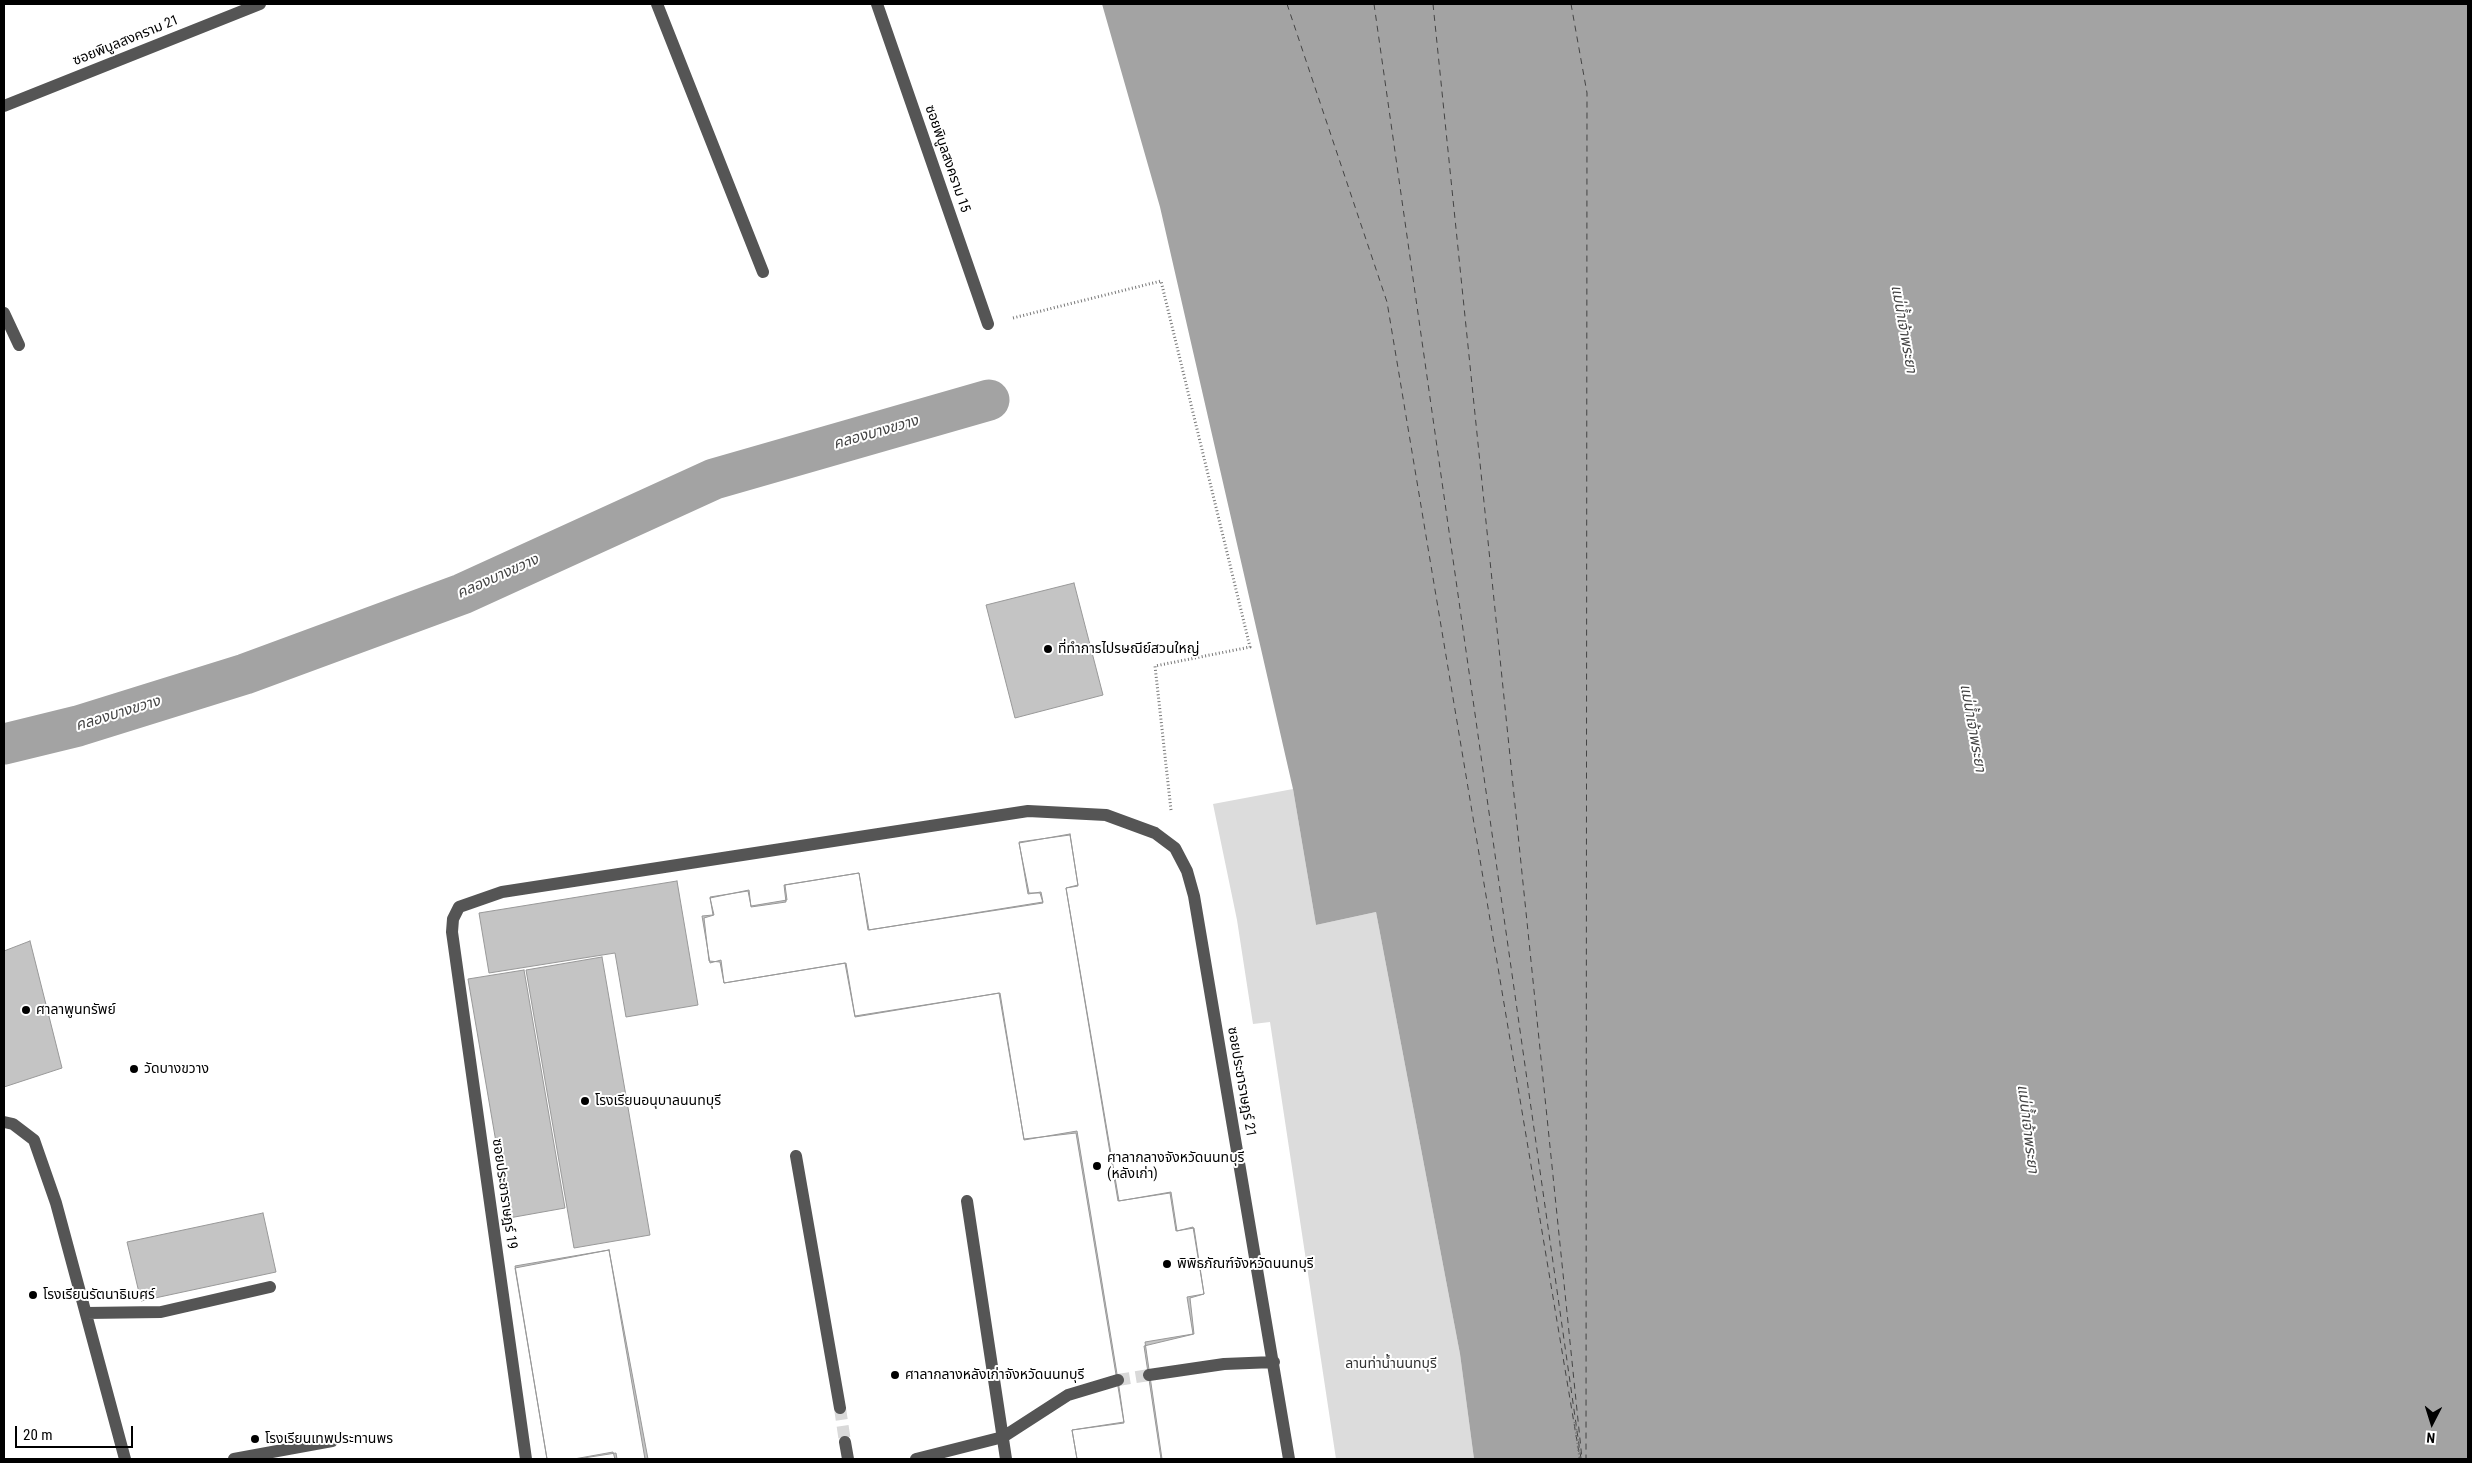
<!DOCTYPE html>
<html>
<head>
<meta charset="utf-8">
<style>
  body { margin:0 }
  #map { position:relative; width:2472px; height:1463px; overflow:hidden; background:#fff; font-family:"Roboto Condensed",sans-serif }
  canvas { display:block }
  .frame { position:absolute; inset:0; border:5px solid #000; pointer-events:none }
  .north { position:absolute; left:2407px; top:1398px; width:50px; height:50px; -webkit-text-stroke:4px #fff; paint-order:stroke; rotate:185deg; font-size:14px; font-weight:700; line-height:20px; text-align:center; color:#000 }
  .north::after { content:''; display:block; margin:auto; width:18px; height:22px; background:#000; clip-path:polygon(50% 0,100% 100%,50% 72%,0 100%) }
  .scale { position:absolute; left:15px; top:1426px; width:118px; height:22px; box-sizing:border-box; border:2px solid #000; border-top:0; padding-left:6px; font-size:15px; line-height:18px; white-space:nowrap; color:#000; -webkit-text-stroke:4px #fff; paint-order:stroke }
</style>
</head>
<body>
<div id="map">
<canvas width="2472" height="1463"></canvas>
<div class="frame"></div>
<div class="north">N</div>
<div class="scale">20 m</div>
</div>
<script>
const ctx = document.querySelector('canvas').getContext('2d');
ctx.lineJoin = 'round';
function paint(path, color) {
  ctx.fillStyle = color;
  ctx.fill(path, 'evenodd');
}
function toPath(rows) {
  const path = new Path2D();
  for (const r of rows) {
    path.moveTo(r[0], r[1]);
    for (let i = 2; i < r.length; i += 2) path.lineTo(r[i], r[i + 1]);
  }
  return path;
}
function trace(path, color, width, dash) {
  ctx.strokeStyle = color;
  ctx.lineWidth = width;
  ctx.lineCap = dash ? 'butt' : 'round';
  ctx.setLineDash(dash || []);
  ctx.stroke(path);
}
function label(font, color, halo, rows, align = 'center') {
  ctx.font = font + ' "Roboto Condensed","Noto Sans Thai",sans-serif';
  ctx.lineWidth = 4;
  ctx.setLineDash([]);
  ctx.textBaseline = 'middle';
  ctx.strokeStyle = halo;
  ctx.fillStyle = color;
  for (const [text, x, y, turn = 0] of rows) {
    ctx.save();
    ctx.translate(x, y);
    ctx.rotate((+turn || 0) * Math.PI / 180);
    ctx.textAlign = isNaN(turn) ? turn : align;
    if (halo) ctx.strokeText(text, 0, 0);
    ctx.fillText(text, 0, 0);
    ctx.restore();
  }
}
const green = toPath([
  [1293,789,1316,925,1376,912,1460,1354,1474,1459,1336,1459,1270,1022,1253,1024,1237,920,1213,804]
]);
const water = toPath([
  [1102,4,2468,4,2468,1459,1474,1459,1460,1354,1376,912,1316,925,1293,789,1160,207]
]);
const canal = toPath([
  [4,744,78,726,245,674,462,594,714,479,989,400]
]);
const ferry = toPath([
  [1287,4,1387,302,1580,1459],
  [1374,4,1581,1459],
  [1433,4,1582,1459],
  [1571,4,1587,93,1586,1459]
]);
const building = toPath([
  [1074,583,1103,695,1015,718,986,605,1074,583],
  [1070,834,1078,886,1066,888,1119,1201,1171,1192,1177,1231,1193,1227,1204,1294,1190,1298,1194,1334,1144,1346,1161,1459,1077,1459,1072,1430,1124,1423,1076,1133,1024,1139,999,993,855,1017,845,963,724,983,720,962,709,961,704,918,714,915,710,898,749,890,751,907,786,902,784,885,859,873,868,930,1043,903,1040,893,1029,893,1019,843,1070,834],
  [1070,835,1078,885,1066,888,1118,1201,1170,1193,1176,1231,1194,1228,1204,1294,1187,1297,1193,1334,1145,1342,1162,1459,1077,1459,1072,1430,1124,1422,1118,1380,1077,1131,1024,1140,1000,993,855,1016,846,963,724,983,721,960,710,963,702,916,713,915,710,897,748,891,751,906,787,900,785,885,859,873,869,930,1043,902,1041,892,1028,894,1019,842,1070,835],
  [677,881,698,1005,626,1017,615,953,489,973,479,913,677,881],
  [30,941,62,1068,4,1087,4,951,30,941],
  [602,957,650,1235,574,1248,526,970,602,957],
  [524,970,565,1208,509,1218,468,979,524,970],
  [263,1213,276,1272,141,1301,127,1242,263,1213],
  [609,1250,648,1459,615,1459,613,1452,574,1459,547,1459,515,1268,609,1250],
  [609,1250,645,1459,617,1459,616,1453,577,1459,547,1459,515,1266,609,1250]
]);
const minorTunnel = toPath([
  [1118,1380,1149,1375],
  [840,1408,845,1442]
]);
const path = toPath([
  [1013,318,1161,281,1250,647,1155,666,1171,810],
  [1575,1422,1580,1459]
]);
const minor = toPath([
  [657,4,763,272],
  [877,4,988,324],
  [4,106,260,4],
  [4,313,19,345],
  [4,1122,13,1124,34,1140,56,1203,125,1459],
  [796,1156,840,1408],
  [967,1201,1006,1459],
  [86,1313,161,1312,270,1287],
  [1149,1375,1224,1364,1274,1362],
  [845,1442,848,1459],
  [234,1459,332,1441],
  [526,1459,452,932,453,919,459,907,502,892,1028,811,1106,815,1155,833,1175,848,1187,871,1194,896,1289,1459],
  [916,1459,1003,1437,1068,1395,1118,1380]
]);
const markers = [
  [1048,649,5,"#000"],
  [26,1010,5,"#000"],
  [134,1069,5,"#000"],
  [585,1101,5,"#000"],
  [1097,1166,5,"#000"],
  [1167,1264,5,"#000"],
  [33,1295,5,"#000"],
  [895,1375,5,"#000"],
  [255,1439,5,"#000"]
];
const streetNames = [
  ["ซอยพิบูลสงคราม 21",126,41,-22],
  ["ซอยพิบูลสงคราม 15",947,159,71],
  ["ซอยประชาราษฎร์ 21",1241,1082,80],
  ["ซอยประชาราษฎร์ 19",504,1194,82]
];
const poiNames = [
  ["ที่ทำการไปรษณีย์สวนใหญ่",1058,649],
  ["ศาลาพูนทรัพย์",36,1010],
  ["วัดบางขวาง",144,1069],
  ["โรงเรียนอนุบาลนนทบุรี",595,1101],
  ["ศาลากลางจังหวัดนนทบุรี",1107,1158],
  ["(หลังเก่า)",1107,1174],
  ["พิพิธภัณฑ์จังหวัดนนทบุรี",1177,1264],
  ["โรงเรียนรัตนาธิเบศร์",43,1295],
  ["ศาลากลางหลังเก่าจังหวัดนนทบุรี",905,1375],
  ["โรงเรียนเทพประทานพร",265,1439]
];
const parkNames = [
  ["ลานท่าน้ำนนทบุรี",1391,1364]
];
const waterNames = [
  ["แม่น้ำเจ้าพระยา",1903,329,80],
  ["คลองบางขวาง",876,433,-16],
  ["คลองบางขวาง",498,577,-24],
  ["คลองบางขวาง",118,714,-17],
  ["แม่น้ำเจ้าพระยา",1972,728,80],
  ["แม่น้ำเจ้าพระยา",2027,1129,83]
];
paint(green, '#dcdcdc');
paint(water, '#a3a3a3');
trace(canal, '#a3a3a3', 41);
trace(ferry, '#444', 1, [6, 5]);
paint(building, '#c4c4c4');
trace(building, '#999', 1);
trace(minorTunnel, '#d9d9d9', 12, [12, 6]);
trace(path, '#777', 3, [1, 2.5]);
trace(minor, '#555', 12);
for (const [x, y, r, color] of markers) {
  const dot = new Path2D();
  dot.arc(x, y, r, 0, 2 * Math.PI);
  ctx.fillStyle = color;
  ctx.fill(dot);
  trace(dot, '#fff', 2);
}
label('14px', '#000', '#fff', streetNames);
label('14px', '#000', '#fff', poiNames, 'left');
label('14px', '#333', '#fff', parkNames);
label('italic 15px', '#444', '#fff', waterNames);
</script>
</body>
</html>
